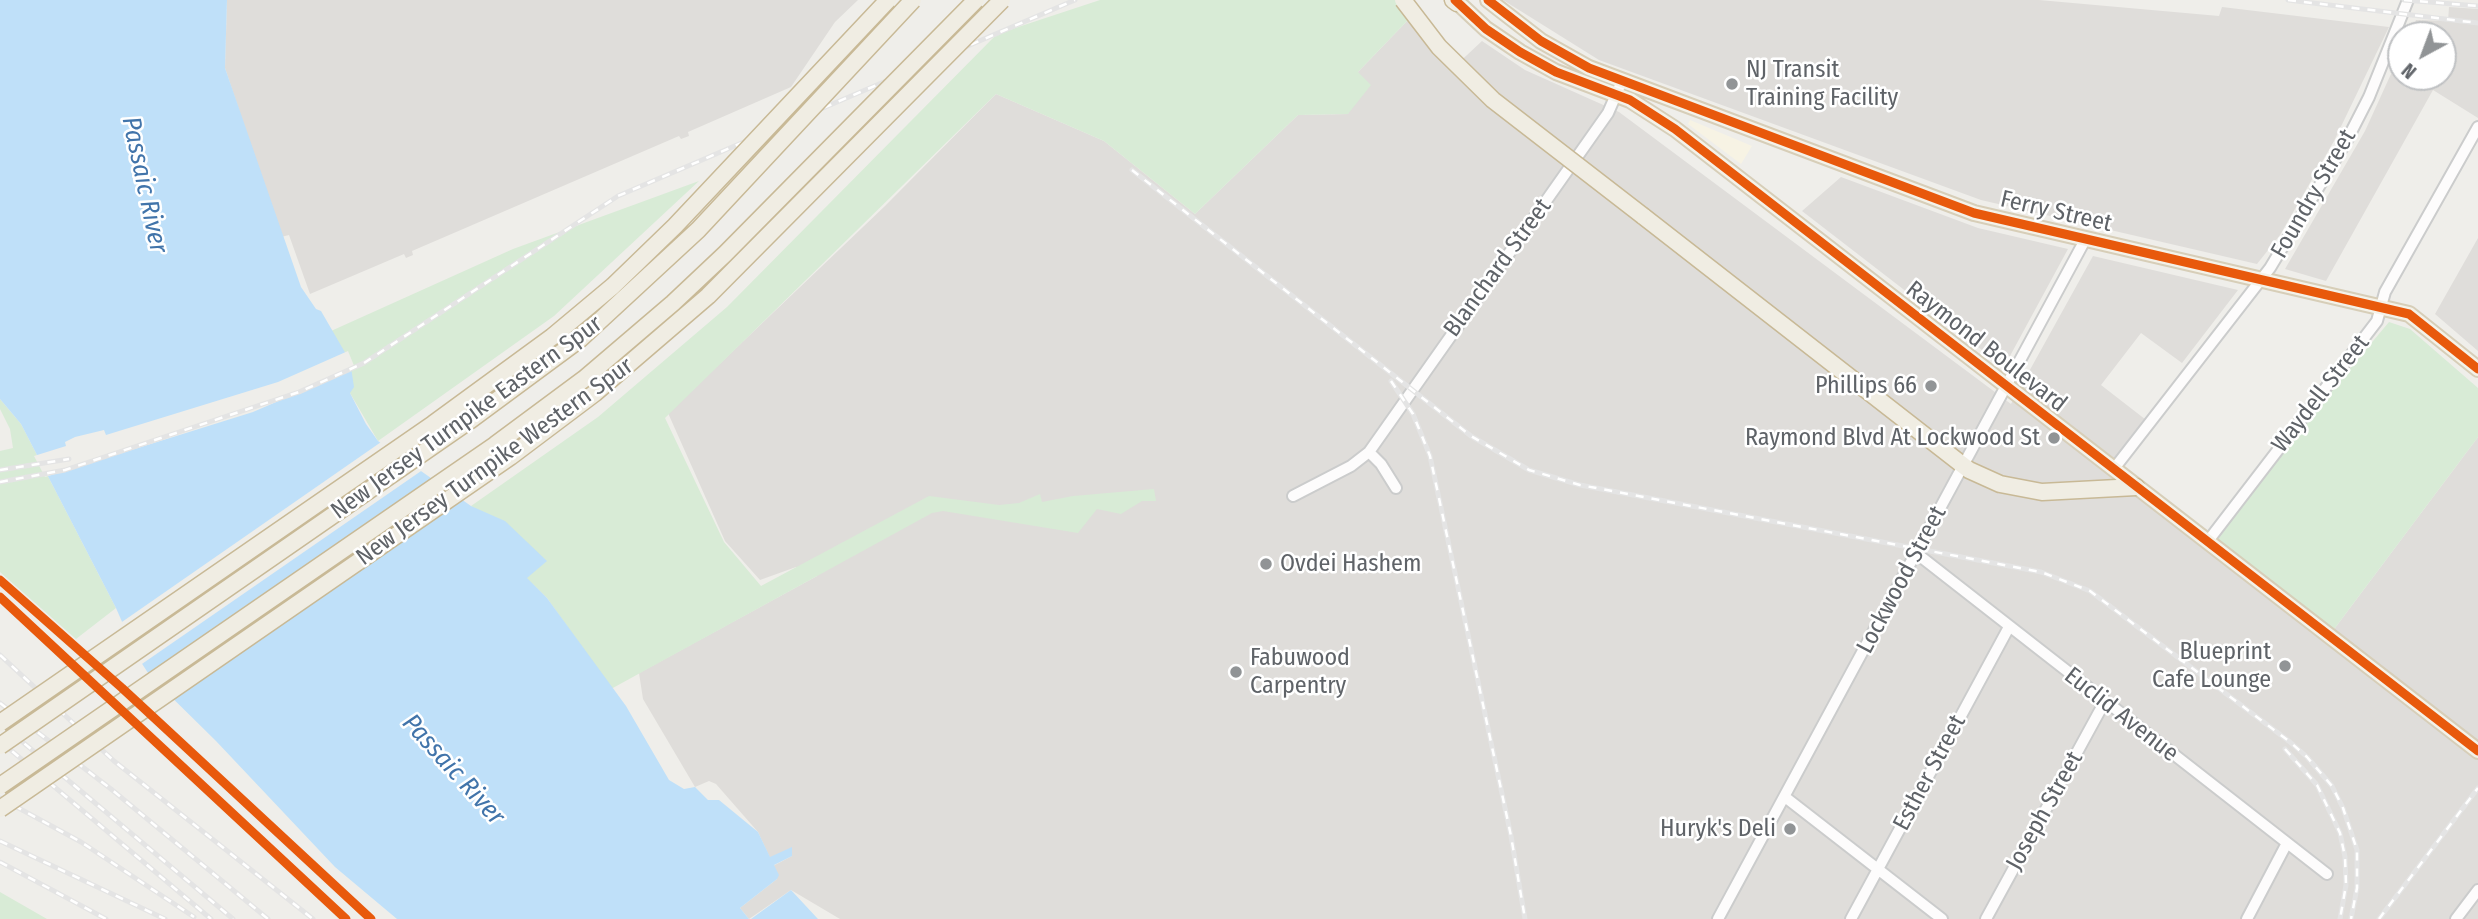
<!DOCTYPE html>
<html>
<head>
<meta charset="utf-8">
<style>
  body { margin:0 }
  #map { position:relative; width:2478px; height:919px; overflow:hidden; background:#efeeea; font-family:"Fira Sans Condensed",sans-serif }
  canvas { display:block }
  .north { position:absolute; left:2387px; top:21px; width:70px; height:70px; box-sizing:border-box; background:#fff; border:2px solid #bfc1c3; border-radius:50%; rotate:221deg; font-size:19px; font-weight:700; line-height:28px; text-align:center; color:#5f6368 }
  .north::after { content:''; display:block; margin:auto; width:24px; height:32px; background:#919496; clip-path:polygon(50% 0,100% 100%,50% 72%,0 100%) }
</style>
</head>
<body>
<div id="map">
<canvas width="2478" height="919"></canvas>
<div class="north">N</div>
</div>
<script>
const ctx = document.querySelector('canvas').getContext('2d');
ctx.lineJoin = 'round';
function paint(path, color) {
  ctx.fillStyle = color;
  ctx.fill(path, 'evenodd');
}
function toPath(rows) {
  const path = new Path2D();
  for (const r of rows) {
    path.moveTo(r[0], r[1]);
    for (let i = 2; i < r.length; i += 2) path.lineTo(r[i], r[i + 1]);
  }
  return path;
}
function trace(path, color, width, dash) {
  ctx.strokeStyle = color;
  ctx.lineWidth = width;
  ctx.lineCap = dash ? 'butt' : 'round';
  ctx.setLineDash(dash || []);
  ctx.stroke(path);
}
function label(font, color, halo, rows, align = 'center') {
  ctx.font = font + ' "Fira Sans Condensed",sans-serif';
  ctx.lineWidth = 5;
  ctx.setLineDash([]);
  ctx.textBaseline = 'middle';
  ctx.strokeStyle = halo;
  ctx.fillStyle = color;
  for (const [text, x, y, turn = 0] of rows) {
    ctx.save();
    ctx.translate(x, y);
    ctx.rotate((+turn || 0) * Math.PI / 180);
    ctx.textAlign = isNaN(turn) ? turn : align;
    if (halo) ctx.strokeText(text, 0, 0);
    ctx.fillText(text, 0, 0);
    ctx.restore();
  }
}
const commercial = toPath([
  [1690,120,1752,146,1741,164,1688,124]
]);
const industrial = toPath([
  [227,0,858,0,835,22,791,87,688,132,689,136,681,139,679,136,412,251,413,255,406,258,404,254,310,294,289,235,281,237,225,68],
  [1503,0,2039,0,2219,16,2222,7,2389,27,2334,141,2280,235,2257,264,1981,200,1599,60],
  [2449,7,2478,9,2478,118,2433,90,2326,281,2285,269,2365,131,2401,52,2401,77,2443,77,2443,35,2409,35,2416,20,2448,21],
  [1409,19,1451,70,1482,41,1525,70,1619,112,2011,404,2093,256,2238,290,2182,363,2141,333,2101,385,2150,423,2116,468,2329,636,2478,437,2478,919,840,919,791,890,749,919,740,908,777,879,773,866,792,856,770,858,758,832,716,784,709,781,695,787,643,699,639,673,817,576,796,567,760,580,725,541,668,413,885,206,996,94,1104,141,1195,214,1298,115,1348,114,1357,73],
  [1841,177,1978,228,2068,249,2004,367,1802,211],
  [2478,238,2478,351,2435,314]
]);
const green = toPath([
  [1100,0,1396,0,1409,19,1358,72,1371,85,1348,114,1298,115,1195,214,1104,141,996,94,665,418,724,542,761,586,929,496,999,505,1019,503,1040,494,1042,502,1073,496,1154,489,1156,501,1142,501,1121,514,1097,509,1078,533,943,511,932,513,611,689,547,598,526,578,546,561,471,506,598,417,727,307,997,34],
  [699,181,554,316,378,441,350,393,331,331,513,249],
  [2389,322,2410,329,2478,388,2478,437,2329,636,2207,539],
  [0,399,21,424,116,608,76,639,0,572,0,451,13,448,10,429,0,409],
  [0,892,47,919,0,919]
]);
const water = toPath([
  [0,0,227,0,225,68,301,287,316,309,321,311,350,361,354,387,350,393,366,424,378,441,471,506,505,521,547,561,527,578,547,598,626,706,669,780,684,789,695,787,708,800,719,800,758,832,770,857,792,847,792,856,774,865,779,875,777,879,740,908,749,919,397,919,335,867,216,741,150,676,137,656,116,608,21,424,0,399],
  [791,890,818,919,751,919]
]);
const pier = toPath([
  [348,351,355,368,253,412,45,477,34,456,66,446,65,442,75,437,104,430,106,435,278,382],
  [384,440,424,469,139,666,119,624]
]);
const minor = toPath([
  [1369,452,1381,464,1396,488],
  [2113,470,2270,268,2347,140,2369,97,2408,0],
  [1293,496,1351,466,1369,452,1608,113,1622,81],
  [2208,541,2377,321,2385,292,2478,127],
  [1916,553,2327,874],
  [1785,797,1942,919],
  [1718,919,2085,240],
  [1851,919,2009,627],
  [1986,919,2104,703],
  [2247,919,2287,843],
  [2456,919,2478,890]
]);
const major = toPath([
  [1455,0,1486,29,1520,52,1556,72,1630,100,1675,129,2478,751],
  [1488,0,1541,41,1589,68,1974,213,2409,314,2478,369]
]);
const highway = toPath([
  [1453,0,1457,3],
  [1643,216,1969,470,2000,484,2042,492,2136,487]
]);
const rail = toPath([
  [2288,0,2478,23],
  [2404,0,2478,6],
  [1132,170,1471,436,1529,470,1580,485,2041,572,2090,591,2290,742,2307,757,2332,786,2343,808,2357,850,2357,888,2351,919],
  [1391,381,1413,414,1430,456,1511,836,1525,919],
  [0,470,69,459],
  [0,482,65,470,299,392,364,363,618,196,1075,0],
  [0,580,122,688,371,919],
  [0,597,346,919],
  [0,655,114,761,313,919],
  [0,703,111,789,268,919],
  [0,723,233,919],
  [0,741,211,919],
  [2285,749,2317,785,2340,833,2345,857,2346,885,2340,919],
  [0,798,81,842,194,917],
  [0,841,165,919],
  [0,862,106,919],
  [2379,919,2478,788]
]);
const highwayBridge = toPath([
  [1403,0,1439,47,1493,100,1643,216],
  [0,723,433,424,552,337,613,286,675,226,888,0],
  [0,746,469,421,580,339,698,230,913,0],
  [0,786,495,445,584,379,673,303,725,254,976,0],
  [0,809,510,457,595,393,708,296,1002,0]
]);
const cycleway = toPath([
  [1455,0,1486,29,1520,52,1556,72,1630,100,1675,129,2478,751],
  [1488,0,1541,41,1589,68,1974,213,2409,314,2478,369],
  [0,580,122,688,371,919],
  [0,597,346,919]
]);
const markers = [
  [1732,84,7,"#919496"],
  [1931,386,7,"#919496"],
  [2054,438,7,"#919496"],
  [1266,564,7,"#919496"],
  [2285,666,7,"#919496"],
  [1236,672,7,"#919496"],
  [1790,829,7,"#919496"]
];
const poiNames = [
  ["NJ Transit",1746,70,"left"],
  ["Training Facility",1746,98,"left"],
  ["Phillips 66",1917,386],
  ["Raymond Blvd At Lockwood St",2040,438],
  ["Ovdei Hashem",1280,564,"left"],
  ["Blueprint",2271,652],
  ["Cafe Lounge",2271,680],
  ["Fabuwood",1250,658,"left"],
  ["Carpentry",1250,686,"left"],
  ["Huryk's Deli",1776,829]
];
const streetNames = [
  ["Foundry Street",2314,194,-60],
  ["Ferry Street",2056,212,13],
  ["Blanchard Street",1498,268,-54],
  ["Raymond Boulevard",1986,347,38],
  ["Waydell Street",2321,394,-52],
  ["New Jersey Turnpike Eastern Spur",467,418,-36],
  ["New Jersey Turnpike Western Spur",495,462,-36],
  ["Lockwood Street",1902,580,-62],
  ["Euclid Avenue",2121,715,38],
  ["Esther Street",1930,773,-62],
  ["Joseph Street",2045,811,-61]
];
const waterNames = [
  ["Passaic River",144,185,78],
  ["Passaic River",453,770,48]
];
paint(commercial, '#f7f3e4');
paint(industrial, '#dfddda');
paint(green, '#d8ebd6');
paint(water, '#bfe0f9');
paint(pier, '#efeeea');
trace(minor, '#cbcccc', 14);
trace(major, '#d7ceb8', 18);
trace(highway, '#c8b996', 19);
trace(minor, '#fdfcfc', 10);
trace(major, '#f4f2e9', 14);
trace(highway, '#f0ede3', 16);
trace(rail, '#e4e4e4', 5);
trace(rail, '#fff', 2.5, [8]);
trace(highwayBridge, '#c8b996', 19, []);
trace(highwayBridge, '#f0ede3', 16);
trace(cycleway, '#e8590c', 9);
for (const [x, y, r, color] of markers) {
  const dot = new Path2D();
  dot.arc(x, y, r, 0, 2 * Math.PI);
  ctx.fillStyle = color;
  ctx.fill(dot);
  trace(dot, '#fff', 2.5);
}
label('24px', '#5f6368', '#fff', poiNames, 'right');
label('24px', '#5f6368', '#fff', streetNames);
label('italic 26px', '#4174aa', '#fff', waterNames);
</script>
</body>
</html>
